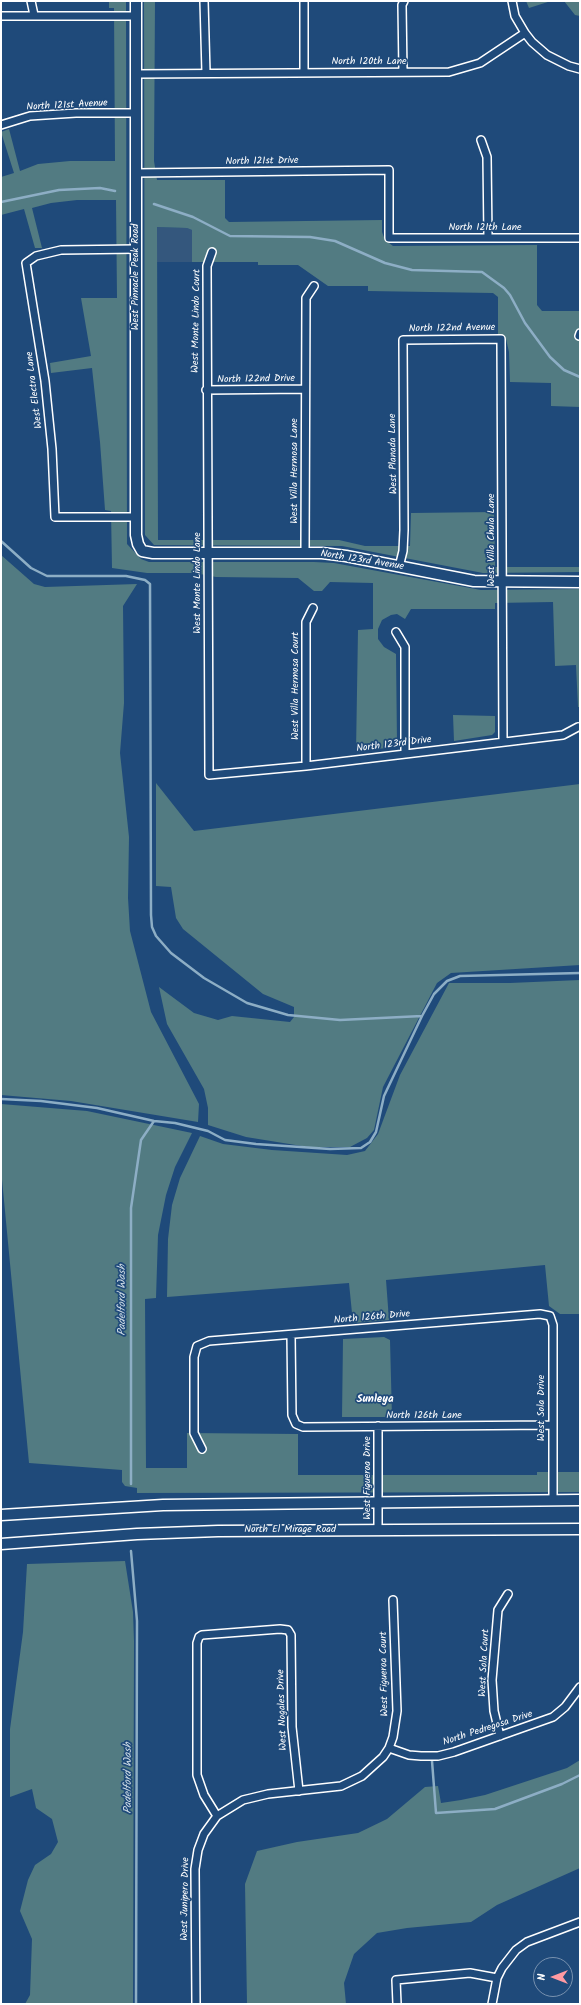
<!DOCTYPE html>
<html>
<head>
<meta charset="utf-8">
<style>
  body { margin:0 }
  #map { position:relative; width:581px; height:2005px; overflow:hidden; background:#1f4a7a; font-family:Kalam,sans-serif }
  canvas { display:block }
  .frame { position:absolute; inset:0; border:2px solid #fff; pointer-events:none }
  .north { position:absolute; left:533px; top:1957px; width:40px; height:40px; box-sizing:border-box; background:#1f4a7a; border:1px solid #7992af; border-radius:50%; rotate:270deg; font-size:11px; font-weight:700; line-height:16px; text-align:center; color:#fff }
  .north::after { content:''; display:block; margin:auto; width:14px; height:18px; background:#ff9aa2; clip-path:polygon(50% 0,100% 100%,50% 72%,0 100%) }
</style>
</head>
<body>
<div id="map">
<canvas width="581" height="2005"></canvas>
<div class="frame"></div>
<div class="north">N</div>
</div>
<script>
const ctx = document.querySelector('canvas').getContext('2d');
ctx.lineJoin = 'round';
function paint(path, color) {
  ctx.fillStyle = color;
  ctx.fill(path, 'evenodd');
}
function toPath(rows) {
  const path = new Path2D();
  for (const r of rows) {
    path.moveTo(r[0], r[1]);
    for (let i = 2; i < r.length; i += 2) path.lineTo(r[i], r[i + 1]);
  }
  return path;
}
function trace(path, color, width, dash) {
  ctx.strokeStyle = color;
  ctx.lineWidth = width;
  ctx.lineCap = dash ? 'butt' : 'round';
  ctx.setLineDash(dash || []);
  ctx.stroke(path);
}
function label(font, color, halo, rows, align = 'center') {
  ctx.font = font + ' Kalam,sans-serif';
  ctx.lineWidth = 3.5;
  ctx.setLineDash([]);
  ctx.textBaseline = 'middle';
  ctx.strokeStyle = halo;
  ctx.fillStyle = color;
  for (const [text, x, y, turn = 0] of rows) {
    ctx.save();
    ctx.translate(x, y);
    ctx.rotate((+turn || 0) * Math.PI / 180);
    ctx.textAlign = isNaN(turn) ? turn : align;
    if (halo) ctx.strokeText(text, 0, 0);
    ctx.fillText(text, 0, 0);
    ctx.restore();
  }
}
const built = toPath([
  [157,227,187,228,192,230,192,262,157,262]
]);
const green = toPath([
  [109,1,126,1,127,544,141,559,149,562,314,562,334,563,481,590,580,589,580,707,578,707,576,665,555,666,553,602,495,603,495,609,411,609,405,619,397,614,391,615,382,620,378,629,378,639,384,647,396,654,397,743,393,747,356,752,358,630,373,629,373,583,330,582,322,591,314,591,298,578,216,577,195,573,147,573,112,568,111,511,105,510,100,442,92,368,51,373,50,363,91,356,81,298,117,298,116,200,77,200,51,203,32,208,42,248,35,248,24,209,1,215,1,177,14,173,1,132,9,129,20,171,38,164,70,161,115,161,114,8,109,8],
  [144,1,155,1,154,161,157,180,225,180,225,218,229,222,382,220,382,232,385,240,393,246,537,245,537,305,542,311,579,311,580,314,580,407,551,406,551,383,510,382,509,352,506,339,498,334,498,297,493,293,368,291,368,286,328,286,298,265,258,265,258,262,192,262,192,230,187,228,157,227,158,540,339,540,365,546,410,546,411,513,494,512,495,567,580,567,580,572,483,573,342,546,154,545,145,535],
  [526,1,551,1,529,8],
  [564,1,580,1,580,16,575,15],
  [1,555,34,584,45,587,137,584,123,606,124,703,120,753,129,837,128,898,130,931,151,1012,199,1104,198,1122,71,1101,1,1095],
  [453,715,495,716,495,732,492,735,454,741],
  [156,783,194,831,580,784,580,965,451,973,437,983,383,1087,374,1130,367,1138,350,1147,308,1147,246,1137,208,1125,208,1108,204,1089,167,1024,159,987,194,1013,218,1020,232,1016,290,1022,294,1017,294,1007,263,994,183,929,176,918,171,887,156,886],
  [580,980,580,1314,560,1314,549,1306,545,1265,386,1280,389,1320,353,1323,349,1283,167,1297,168,1239,172,1205,180,1178,200,1136,223,1144,272,1150,347,1155,365,1151,378,1134,400,1075,449,983,510,983],
  [1,1104,87,1111,192,1133,175,1167,166,1195,158,1235,156,1298,145,1299,146,1468,187,1468,187,1433,298,1434,298,1475,537,1475,537,1472,580,1472,580,1492,137,1493,137,1488,125,1486,122,1482,122,1470,29,1463,1,1169],
  [384,1337,390,1340,392,1417,342,1417,343,1339],
  [125,1561,133,1612,134,1641,133,2004,25,2004,30,1995,32,1939,20,1911,28,1880,35,1865,51,1854,58,1842,52,1819,36,1808,32,1789,10,1797,10,1729,23,1632,27,1564],
  [580,1760,580,1868,497,1905,471,1922,407,1928,377,1933,354,1954,344,1983,346,2004,247,2004,245,1884,257,1851,297,1842,358,1833,387,1819,425,1787,438,1786,441,1803,461,1800,485,1795,567,1768]
]);
const stream = toPath([
  [1,202,59,190,100,188,115,191],
  [154,204,193,217,230,236,310,237,335,241,385,263,412,270,482,272,504,288,510,295,525,323,550,357,564,370,580,377],
  [1,541,31,568,47,576,126,576,145,580,150,584,151,915,152,927,156,936,171,953,204,978,247,1003,288,1015,340,1020,422,1016],
  [1,1099,41,1101,97,1108,154,1121,175,1123,208,1131,225,1140,256,1144,330,1149,361,1148,370,1142,376,1132,384,1096,422,1016,434,994,447,981,460,976,580,973],
  [131,1484,131,1208,141,1140,154,1121],
  [131,1551,137,1621,136,2004],
  [432,1761,436,1813,495,1809,562,1784,580,1775]
]);
const street = toPath([
  [31,1,34,15],
  [204,1,206,73],
  [304,1,304,72],
  [512,1,515,16,525,33,532,42,547,55,569,66,580,69],
  [1,16,136,16],
  [403,72,402,5,404,1],
  [136,74,449,72,480,63,525,33],
  [1,125,30,116,76,113,136,113],
  [481,140,487,157,488,238],
  [136,173,389,170,389,238,580,238],
  [136,249,61,250,36,256,26,263,45,381,52,449,55,517,136,517],
  [212,252,207,266,209,775,306,766,563,735,578,727],
  [579,336,580,333],
  [206,390,305,389],
  [305,553,306,298,314,286],
  [399,567,403,551,404,530,403,340,501,339,503,742],
  [396,632,405,647,405,754],
  [306,766,306,622,313,608],
  [291,1335,292,1415,296,1424,303,1427,552,1425],
  [378,1426,378,1529],
  [202,1449,194,1433,194,1357,197,1346,209,1341,540,1314,550,1316,553,1325,553,1500],
  [500,1736,494,1711,492,1680,498,1610,508,1594],
  [389,1748,409,1755,421,1756,438,1756,454,1752,553,1717,565,1707,580,1687],
  [217,1816,204,1795,197,1775,197,1643,199,1637,202,1635,280,1629,288,1630,291,1635,292,1727,299,1791],
  [196,2004,195,1869,198,1850,204,1834,217,1816,243,1800,268,1794,341,1786,362,1776,383,1757,389,1748,393,1737,397,1711,393,1600],
  [397,2004,396,1980,470,1973,497,1978],
  [492,2004,497,1978,502,1968,516,1950,527,1942,580,1922]
]);
const secondary = toPath([
  [136,1,136,535,138,544,142,551,153,553,322,553,346,556,474,581,580,582],
  [1,1515,163,1505,580,1500],
  [1,1544,137,1534,218,1531,580,1529]
]);
const streetNames = [
  ["North 120th Lane",369,62],
  ["North 121st Avenue",67,106,-3],
  ["North 121st Drive",262,162,-1],
  ["North 121th Lane",485,228],
  ["West Pinnacle Peak Road",136,277,-90],
  ["West Monte Lindo Court",197,321,-89],
  ["North 122nd Avenue",452,329,-1],
  ["North 122nd Drive",256,380,-1],
  ["West Electra Lane",35,390,-97],
  ["West Planada Lane",394,454,-91],
  ["West Villa Hermosa Lane",295,471,-90],
  ["West Villa Chula Lane",492,540,-90],
  ["North 123rd Avenue",362,561,9],
  ["West Monte Lindo Lane",198,583,-90],
  ["West Villa Hermosa Court",296,686,-90],
  ["North 123rd Drive",394,745,-7],
  ["North 126th Drive",372,1318,-5],
  ["West Sola Drive",542,1408,-90],
  ["North 126th Lane",424,1416],
  ["West Figueroa Drive",368,1478,-90],
  ["North El Mirage Road",290,1530],
  ["West Sola Court",485,1663,-87],
  ["West Figueroa Court",385,1674,-91],
  ["West Nogales Drive",283,1710,-92],
  ["North Pedregosa Drive",488,1729,-18],
  ["West Junipero Drive",186,1899,-89]
];
const waterNames = [
  ["Padelford Wash",123,1300,-90],
  ["Padelford Wash",129,1778,-90]
];
const neighbourhoodNames = [
  ["Sunleya",375,1400]
];
paint(built, '#34577d');
paint(green, '#527b82');
trace(stream, '#8daec5', 2.5);
trace(street, '#fff', 10);
trace(secondary, '#fff', 13);
trace(street, '#1f4a7a', 7);
trace(secondary, '#1f4a7a', 10);
label('10px', '#fff', '#1f4a7a', streetNames);
label('italic 11px', '#d0dde7', '#1f4a7a', waterNames);
label('bold 11px', '#fff', '#1f4a7a', neighbourhoodNames);
</script>
</body>
</html>
